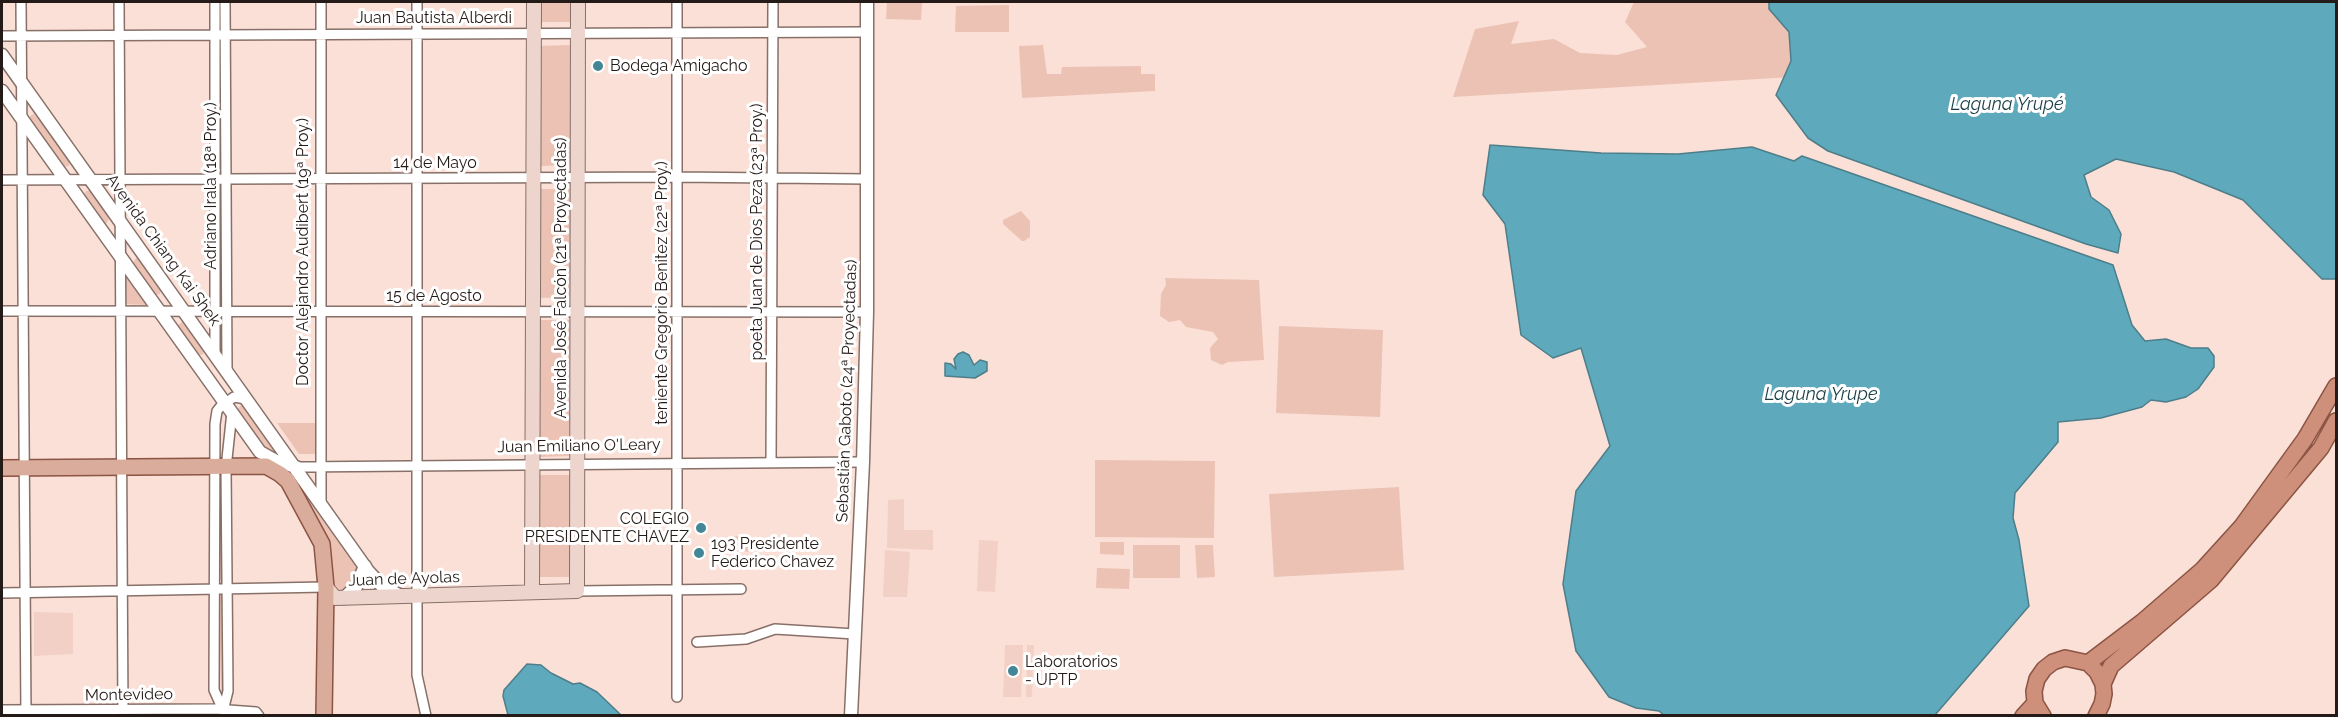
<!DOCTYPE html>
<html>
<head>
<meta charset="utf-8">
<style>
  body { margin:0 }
  #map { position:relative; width:2338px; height:717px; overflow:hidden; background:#fbe0d7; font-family:Raleway,sans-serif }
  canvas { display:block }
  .frame { position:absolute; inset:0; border:3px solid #241a17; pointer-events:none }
</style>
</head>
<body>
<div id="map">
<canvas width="2338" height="717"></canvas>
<div class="frame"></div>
</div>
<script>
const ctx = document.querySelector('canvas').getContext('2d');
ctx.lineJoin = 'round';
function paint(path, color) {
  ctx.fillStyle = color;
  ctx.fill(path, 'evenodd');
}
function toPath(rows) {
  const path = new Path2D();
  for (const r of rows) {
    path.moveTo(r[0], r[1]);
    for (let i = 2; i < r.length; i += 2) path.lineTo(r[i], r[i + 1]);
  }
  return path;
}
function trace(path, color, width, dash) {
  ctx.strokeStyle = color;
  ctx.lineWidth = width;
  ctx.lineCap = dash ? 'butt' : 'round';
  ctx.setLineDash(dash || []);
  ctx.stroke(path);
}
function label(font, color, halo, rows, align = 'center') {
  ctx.font = font + ' Raleway,sans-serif';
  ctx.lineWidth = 6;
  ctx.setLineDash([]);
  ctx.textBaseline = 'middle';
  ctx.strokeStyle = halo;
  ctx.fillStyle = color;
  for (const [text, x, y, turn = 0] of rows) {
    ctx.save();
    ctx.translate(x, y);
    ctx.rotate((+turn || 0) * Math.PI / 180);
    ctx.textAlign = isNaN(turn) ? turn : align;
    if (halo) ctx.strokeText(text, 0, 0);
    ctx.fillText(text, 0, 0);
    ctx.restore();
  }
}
const built = toPath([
  [904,499,904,530,933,530,933,550,887,548,888,500],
  [979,540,998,541,995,592,977,591],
  [885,550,910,552,907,597,883,597],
  [34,612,73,613,73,654,34,656],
  [1005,645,1023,645,1021,697,1003,697],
  [1027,645,1034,645,1032,697,1026,697]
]);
const green = toPath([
  [540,2,570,2,570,22,540,22],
  [887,2,922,2,921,20,886,19],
  [1634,2,2336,2,2336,45,1453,97,1475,29,1519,21,1511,44,1554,39,1580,53,1617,55,1647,47,1625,22],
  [1009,5,1009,32,955,32,956,6],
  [570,45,570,165,540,166,539,46],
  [1043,45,1047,74,1061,74,1062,67,1141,66,1141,74,1155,74,1155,91,1022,98,1019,46],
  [34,114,70,160,69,166,62,167,29,119,31,115],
  [222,188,222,301,221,302,219,300,219,189],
  [540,189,570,189,571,297,540,298],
  [86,191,91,191,110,216,107,223,104,224,83,196],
  [1021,211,1030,221,1030,237,1024,241,1022,241,1003,224,1003,220],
  [136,258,140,259,161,288,160,294,155,295,132,264],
  [126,275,147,304,145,305,125,304],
  [1165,278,1259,280,1264,360,1228,362,1222,365,1211,360,1210,348,1218,339,1213,332,1186,327,1180,320,1169,322,1160,316,1161,294,1166,285],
  [540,320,570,320,570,456,540,457],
  [182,322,187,323,205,351,202,355,195,353,178,329,178,325],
  [1279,326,1383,330,1380,417,1276,413],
  [241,405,244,405,275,449,273,452,268,453,237,410],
  [277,423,315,423,315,454,299,454],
  [1095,460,1215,461,1214,538,1095,537],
  [293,475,332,532,362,568,356,582,343,592,332,592,331,544,286,477],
  [540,475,571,475,571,577,540,577],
  [221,477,222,477,221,580,219,578],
  [1399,487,1404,570,1274,577,1269,494],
  [730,536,753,537,752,552,729,550],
  [1100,542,1124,542,1124,555,1100,554],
  [1133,545,1180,545,1180,578,1133,578],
  [1195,545,1213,545,1215,577,1197,578],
  [1097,568,1130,569,1129,589,1096,588],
  [222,594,223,695,221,697,219,596]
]);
const water = toPath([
  [1769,2,2336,2,2336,279,2322,279,2243,200,2174,172,2116,159,2084,175,2091,197,2109,210,2121,234,2118,253,2086,244,1828,151,1808,138,1776,95,1791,61,1789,32,1769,9,1769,2],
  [1490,145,1601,153,1678,154,1752,147,1794,161,1802,156,2113,265,2132,325,2145,341,2166,339,2191,348,2208,348,2214,356,2214,367,2198,389,2186,397,2166,402,2151,400,2142,407,2101,418,2058,422,2058,442,2015,493,2013,518,2019,540,2029,606,1935,715,1665,716,1659,711,1636,708,1609,697,1576,651,1563,584,1576,491,1610,446,1581,348,1553,358,1521,335,1505,224,1483,195,1490,145],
  [963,352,969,355,974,365,980,360,987,362,987,371,975,378,945,376,945,363,951,364,956,369,954,359,958,354,963,352],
  [527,664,541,665,551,673,573,684,580,683,597,692,621,715,508,715,503,696,504,690,527,664]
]);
const minor = toPath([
  [21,2,26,716],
  [119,2,123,716],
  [215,2,215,354],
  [225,2,227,370],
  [417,2,417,675,426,716],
  [2,36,867,32],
  [2,180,677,177,868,179],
  [2,311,867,312],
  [771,463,773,2],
  [296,467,863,462],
  [321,502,321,2],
  [577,591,741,589],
  [2,593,326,587],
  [697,642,746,639,775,629,855,634],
  [677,697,677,2],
  [2,710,215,709,256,712,259,716],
  [223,710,214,690,215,424,217,411,221,406,234,397,246,399],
  [223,711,228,691,226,468,232,412]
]);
const tertiary = toPath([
  [2,55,368,571,382,586,399,595],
  [2,91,260,452,276,461,296,467],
  [344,598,356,587,365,566],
  [851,716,863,462,867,312,867,2]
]);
const secondary = toPath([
  [326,587,335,598,577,591,578,2],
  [532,591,534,2]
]);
const primary = toPath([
  [2,468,266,466,280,474,288,481,322,544,326,587,324,716]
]);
const trunk = toPath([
  [2088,663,2142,622,2202,570,2242,526,2305,439,2336,386],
  [2103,684,2111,666,2211,580,2321,448,2336,421],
  [2023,716,2035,703],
  [2043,716,2035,703,2034,691,2037,679,2044,669,2053,662,2065,658,2088,663,2097,672,2103,684,2104,694,2102,704,2096,716]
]);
const markers = [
  [598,66,6,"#438696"],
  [701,528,6,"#438696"],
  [699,553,6,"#438696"],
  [1013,671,6,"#438696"]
];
const streetNames = [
  ["Juan Bautista Alberdi",434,18],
  ["14 de Mayo",435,163],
  ["Adriano Irala (18ª Proy.)",211,186,-90],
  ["poeta Juan de Dios Peza (23ª Proy.)",757,232,-90],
  ["Avenida Chiang Kai Shek",163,250,54],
  ["Doctor Alejandro Audibert (19ª Proy.)",303,252,-90],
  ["Avenida José Falcón (21ª Proyectadas)",561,278,-90],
  ["teniente Gregorio Benitez (22ª Proy.)",662,293,-90],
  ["15 de Agosto",434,296],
  ["Sebastián Gaboto (24ª Proyectadas)",847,391,-88],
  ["Juan Emiliano O'Leary",579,446,-1],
  ["Juan de Ayolas",404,579,-2],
  ["Montevideo",129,695,-1]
];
const poiNames = [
  ["Bodega Amigacho",610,66],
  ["COLEGIO",689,519,"right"],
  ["PRESIDENTE CHAVEZ",689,537,"right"],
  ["193 Presidente",711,544],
  ["Federico Chavez",711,562],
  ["Laboratorios",1025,662],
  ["- UPTP",1025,680]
];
const waterNames = [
  ["Laguna Yrupé",2007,105],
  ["Laguna Yrupe",1821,395]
];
paint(built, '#f3d0c5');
paint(green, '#ecc2b4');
paint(water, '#5ea9bb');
trace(water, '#4d7e8a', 1.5);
trace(minor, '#877068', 12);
trace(tertiary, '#877068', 15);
trace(secondary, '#877068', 16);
trace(primary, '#8b5443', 18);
trace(trunk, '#8b5443', 18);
trace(minor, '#fff', 9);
trace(tertiary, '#fff', 12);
trace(secondary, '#edd5ce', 14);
trace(primary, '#daac9c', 15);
trace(trunk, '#ce907b', 15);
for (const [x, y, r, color] of markers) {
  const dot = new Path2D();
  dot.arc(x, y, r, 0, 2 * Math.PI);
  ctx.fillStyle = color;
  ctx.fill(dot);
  trace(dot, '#fff', 2);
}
label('16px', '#241a17', '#fff', streetNames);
label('16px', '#241a17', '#fff', poiNames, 'left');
label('italic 18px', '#1a3e46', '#fff', waterNames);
</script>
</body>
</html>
